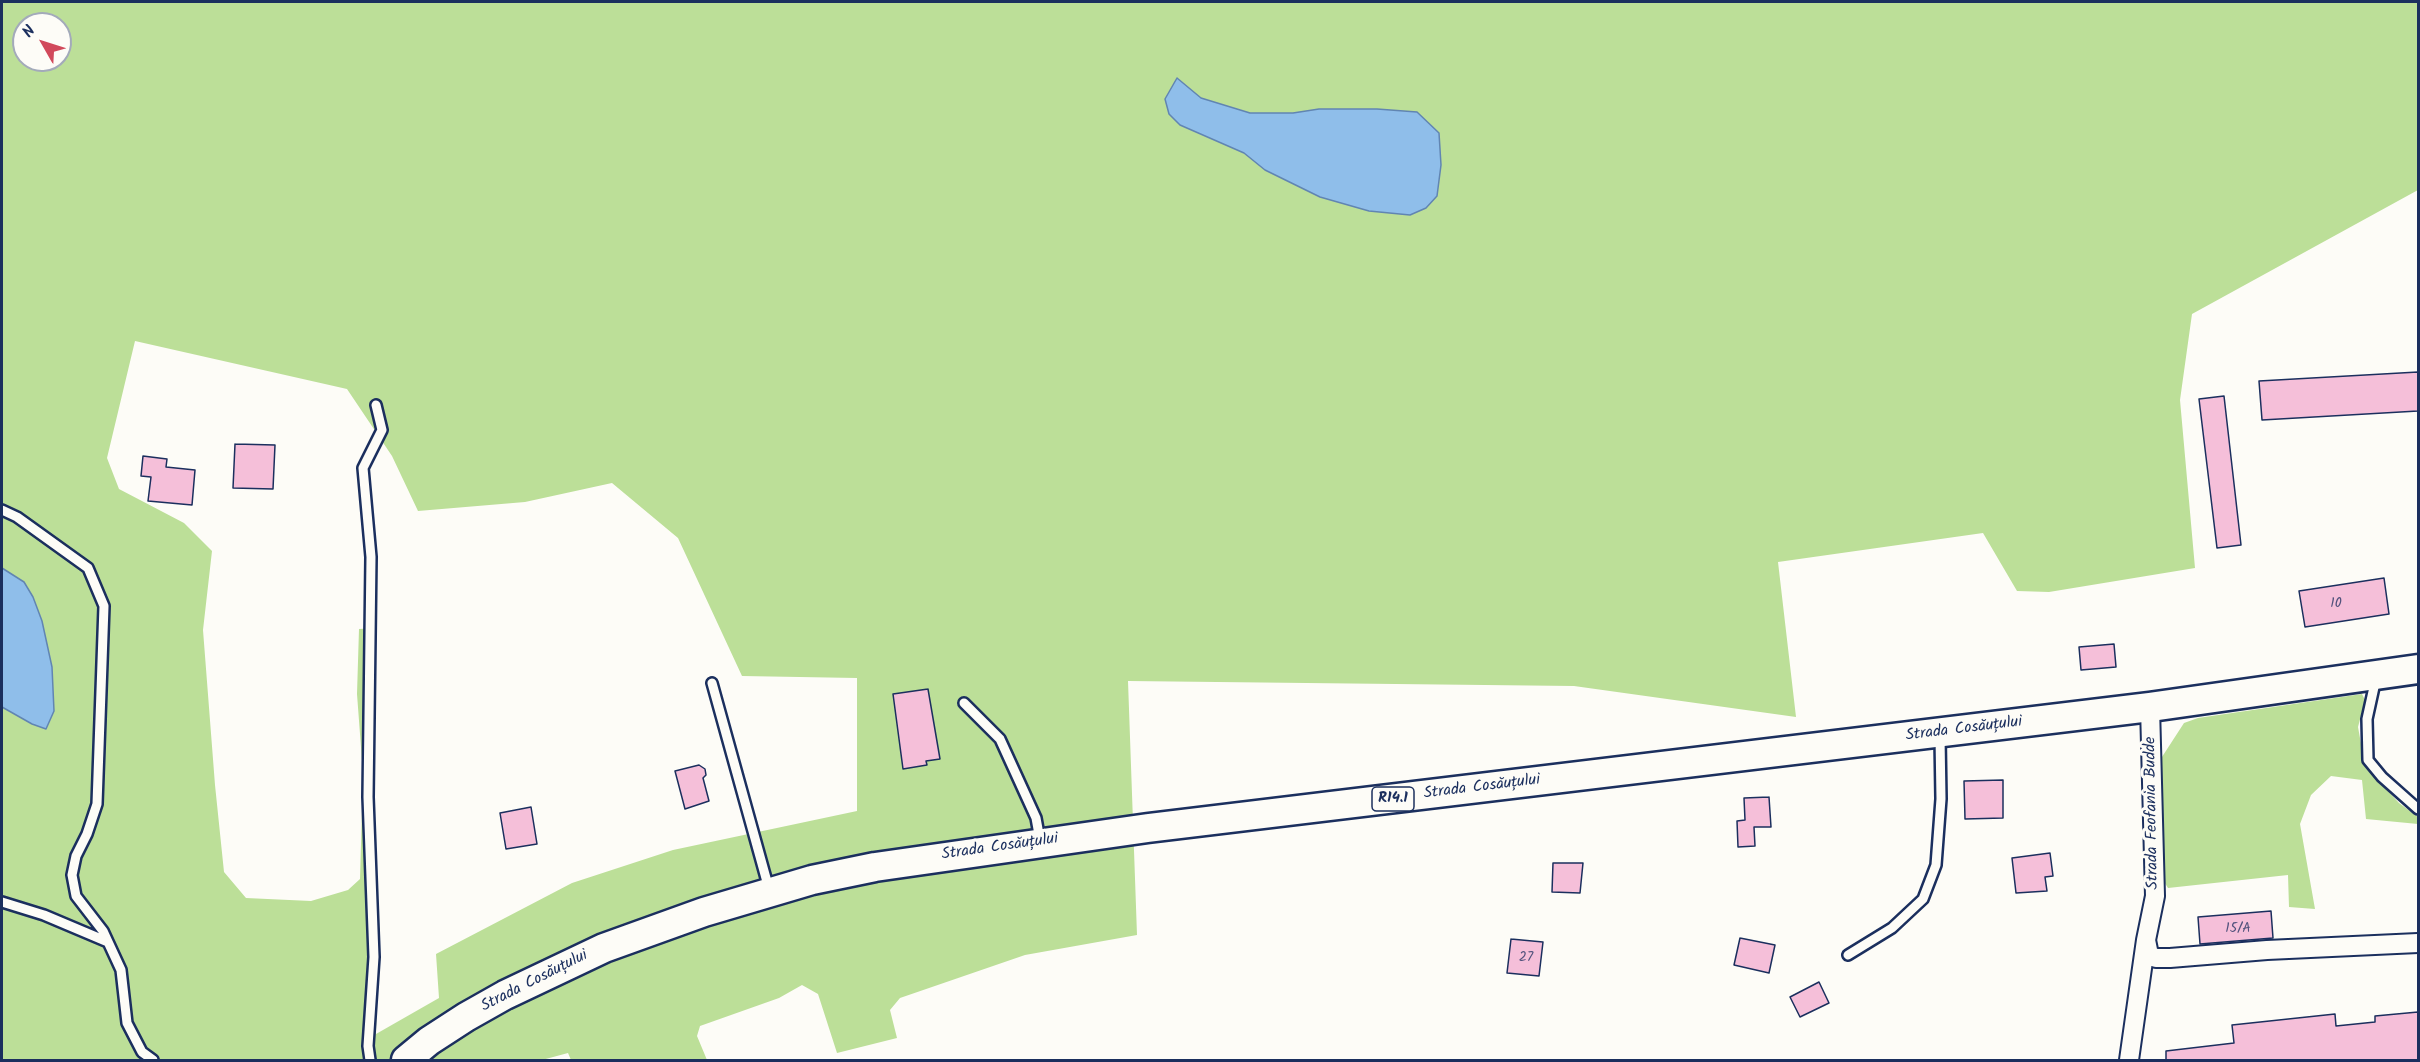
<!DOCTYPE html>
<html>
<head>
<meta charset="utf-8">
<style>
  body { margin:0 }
  #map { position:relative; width:2420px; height:1062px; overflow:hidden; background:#fdfcf7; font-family:Kalam,sans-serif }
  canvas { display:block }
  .frame { position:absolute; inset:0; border:3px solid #1b2f5e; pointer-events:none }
  .north { position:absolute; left:12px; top:12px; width:60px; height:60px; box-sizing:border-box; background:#fdfcf7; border:2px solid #a3aaba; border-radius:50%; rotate:309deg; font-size:16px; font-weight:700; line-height:24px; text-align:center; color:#1b2f5e }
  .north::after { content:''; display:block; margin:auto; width:21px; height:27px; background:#d1495b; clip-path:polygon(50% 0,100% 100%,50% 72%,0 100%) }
</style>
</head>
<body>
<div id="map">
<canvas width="2420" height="1062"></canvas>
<div class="frame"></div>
<div class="north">N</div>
</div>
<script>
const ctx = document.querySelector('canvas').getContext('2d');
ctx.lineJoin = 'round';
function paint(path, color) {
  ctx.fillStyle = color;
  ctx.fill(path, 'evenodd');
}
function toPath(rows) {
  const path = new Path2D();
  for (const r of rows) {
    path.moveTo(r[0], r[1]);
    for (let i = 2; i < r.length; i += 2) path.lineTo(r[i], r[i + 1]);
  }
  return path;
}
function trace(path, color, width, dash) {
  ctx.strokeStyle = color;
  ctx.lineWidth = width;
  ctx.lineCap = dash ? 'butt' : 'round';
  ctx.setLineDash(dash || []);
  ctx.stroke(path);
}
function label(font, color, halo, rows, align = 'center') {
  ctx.font = font + ' Kalam,sans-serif';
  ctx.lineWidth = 6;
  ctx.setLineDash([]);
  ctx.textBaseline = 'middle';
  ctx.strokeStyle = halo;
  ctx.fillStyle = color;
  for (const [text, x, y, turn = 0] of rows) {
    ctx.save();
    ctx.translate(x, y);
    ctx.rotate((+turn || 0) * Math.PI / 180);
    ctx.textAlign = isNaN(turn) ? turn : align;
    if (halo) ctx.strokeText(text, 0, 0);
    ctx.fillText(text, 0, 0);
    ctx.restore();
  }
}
const green = toPath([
  [2,2,2418,2,2418,190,2192,314,2180,400,2195,568,2049,592,2017,591,1983,533,1778,562,1796,717,1574,686,1128,681,1137,935,1025,955,900,998,890,1010,897,1038,837,1053,818,994,802,985,779,998,700,1026,697,1036,707,1060,571,1060,568,1053,542,1060,2,1060],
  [24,24,60,24,60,60,24,60],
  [135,341,347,389,392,456,418,511,525,502,612,483,678,538,742,676,857,678,857,811,673,850,572,883,436,954,439,998,376,1034,378,948,369,725,375,628,359,629,357,694,363,774,360,879,348,890,311,901,246,898,224,872,215,785,203,630,212,551,184,523,119,489,107,458],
  [2362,694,2365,700,2358,727,2365,766,2399,803,2418,817,2418,824,2366,819,2362,780,2331,776,2311,795,2300,824,2315,909,2289,907,2288,875,2168,888,2161,877,2160,760,2184,723,2198,718]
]);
const water = toPath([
  [1177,78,1201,98,1250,113,1293,113,1319,109,1377,109,1417,112,1439,133,1441,165,1437,196,1426,208,1410,215,1369,211,1320,197,1265,170,1244,153,1180,125,1169,114,1165,99,1177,78],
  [2,568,24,582,33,597,42,621,52,667,54,711,46,729,32,724,2,707,2,568]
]);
const building = toPath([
  [2418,372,2418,411,2262,420,2259,381,2418,372],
  [2224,396,2241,545,2217,548,2199,399,2224,396],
  [235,444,275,445,273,489,233,488,235,444],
  [143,456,167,459,166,467,195,470,192,505,148,501,151,477,141,476,143,456],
  [2384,578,2389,614,2305,627,2299,591,2384,578],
  [2114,644,2116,667,2081,670,2079,647,2114,644],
  [928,689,940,759,926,761,927,765,903,769,893,694,928,689],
  [699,765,705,769,706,775,703,778,709,801,685,809,675,771,699,765],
  [2003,780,2003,818,1965,819,1964,781,2003,780],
  [1769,797,1771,827,1754,827,1755,846,1738,847,1737,821,1745,820,1744,798,1769,797],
  [531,807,537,844,506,849,500,813,531,807],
  [2050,853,2053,876,2045,877,2047,891,2016,893,2012,858,2050,853],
  [1553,863,1583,863,1580,893,1552,892,1553,863],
  [2271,911,2273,938,2200,944,2198,917,2271,911],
  [1740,938,1775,945,1769,973,1734,965,1740,938],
  [1511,939,1543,942,1539,976,1507,973,1511,939],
  [1819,982,1829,1003,1800,1017,1790,997,1819,982],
  [2418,1012,2418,1060,2166,1060,2166,1051,2234,1043,2232,1025,2335,1014,2336,1026,2375,1022,2375,1016,2418,1012]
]);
const service = toPath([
  [2,510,17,517,88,568,104,606,97,804,87,834,76,856,72,875,76,896,103,931,121,970,127,1023,142,1052,153,1060],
  [2376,678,2367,719,2368,760,2382,777,2418,809],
  [712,683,769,889],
  [964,703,1000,739,1036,818,1040,840],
  [2,902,44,915,108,942],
  [1848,955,1892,928,1923,899,1936,865,1941,799,1940,737],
  [370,1060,368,1046,374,957,368,797,371,557,363,468,382,430,376,405]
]);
const minor = toPath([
  [2146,940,2149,955,2156,958,2170,958,2267,950,2418,943],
  [2129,1060,2146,940,2155,896,2150,707]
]);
const primary = toPath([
  [406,1060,429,1041,466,1017,505,995,604,948,704,912,812,880,875,867,1148,828,2150,707,2418,669]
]);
const numberNames = [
  ["10",2336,605],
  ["15/A",2238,930],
  ["27",1526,959]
];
const shields = [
  [1393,799,42]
];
const shieldNames = [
  ["R14.1",1393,799]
];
const streetNames = [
  ["Strada Cosăuțului",1964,730,-7],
  ["Strada Cosăuțului",1482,788,-7],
  ["Strada Feofania Budde",2153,813,-91],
  ["Strada Cosăuțului",1000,848,-8],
  ["Strada Cosăuțului",535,982,-27]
];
paint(green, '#bcdf98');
paint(water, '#8fbeea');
trace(water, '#6185b2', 1.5);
paint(building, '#f5bfd9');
trace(building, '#1b2f5e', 1.5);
trace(service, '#1b2f5e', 14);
trace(minor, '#1b2f5e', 22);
trace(primary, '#1b2f5e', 33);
trace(service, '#fdfcf7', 9);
trace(minor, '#fdfcf7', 18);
trace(primary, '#fdfcf7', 28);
label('14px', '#52537d', null, numberNames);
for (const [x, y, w] of shields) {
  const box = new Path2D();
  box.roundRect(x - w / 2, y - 12, w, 24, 4.5);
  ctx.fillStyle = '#fdfcf7';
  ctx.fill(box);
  trace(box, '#1b2f5e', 1.5);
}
label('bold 15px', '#1b2f5e', null, shieldNames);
label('16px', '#1b2f5e', '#fdfcf7', streetNames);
</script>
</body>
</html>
